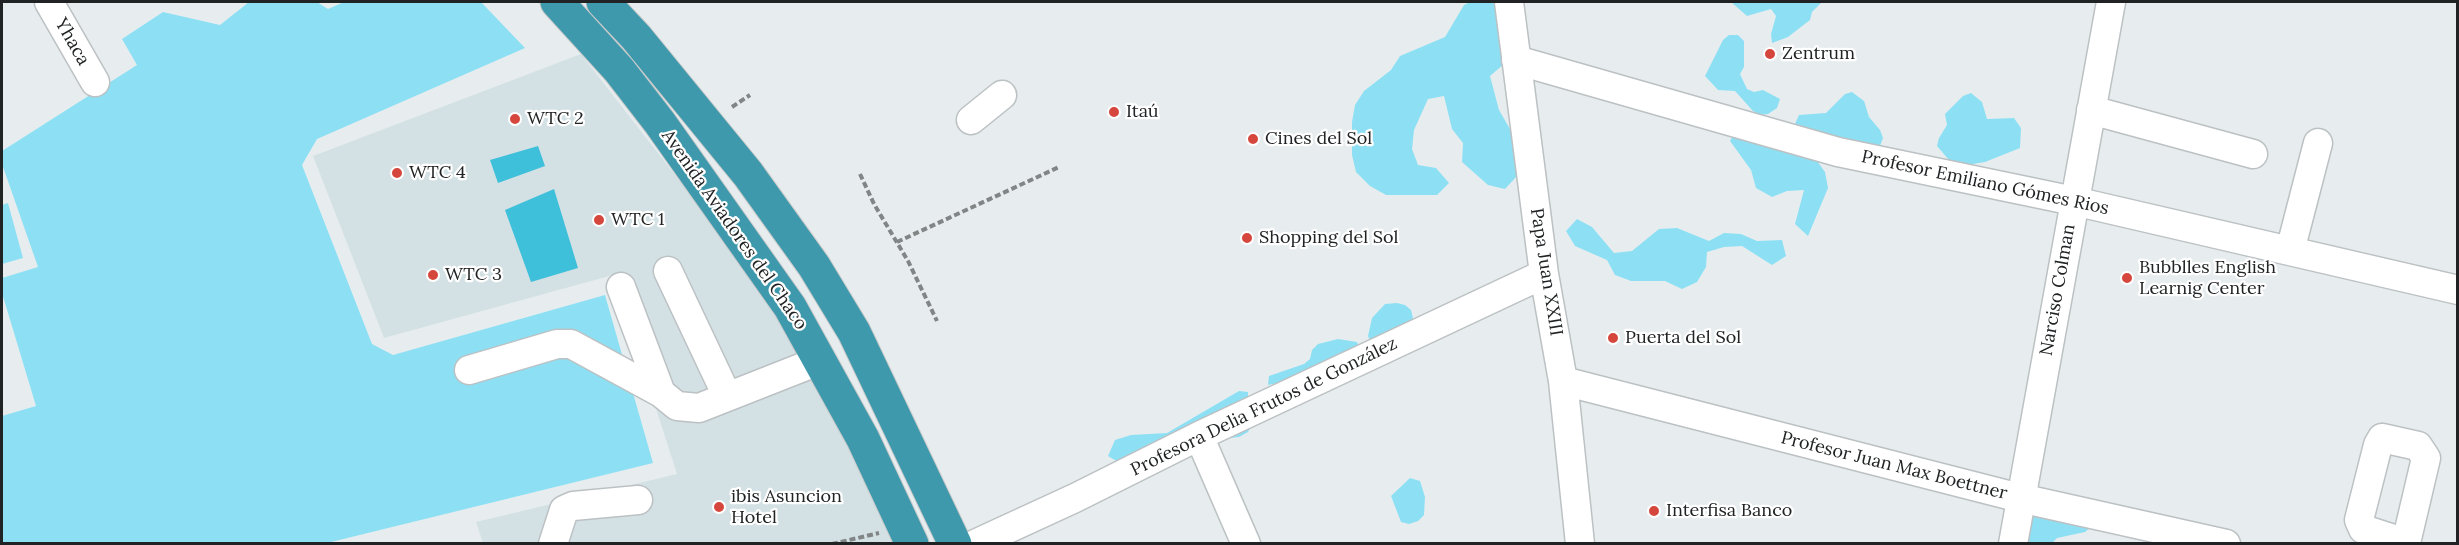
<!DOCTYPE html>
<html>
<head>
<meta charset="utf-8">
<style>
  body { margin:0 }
  #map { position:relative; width:2459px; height:545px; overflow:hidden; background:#e7edef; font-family:Lora,serif }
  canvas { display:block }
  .frame { position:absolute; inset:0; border:3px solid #202223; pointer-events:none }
</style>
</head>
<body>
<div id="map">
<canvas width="2459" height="545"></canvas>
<div class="frame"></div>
</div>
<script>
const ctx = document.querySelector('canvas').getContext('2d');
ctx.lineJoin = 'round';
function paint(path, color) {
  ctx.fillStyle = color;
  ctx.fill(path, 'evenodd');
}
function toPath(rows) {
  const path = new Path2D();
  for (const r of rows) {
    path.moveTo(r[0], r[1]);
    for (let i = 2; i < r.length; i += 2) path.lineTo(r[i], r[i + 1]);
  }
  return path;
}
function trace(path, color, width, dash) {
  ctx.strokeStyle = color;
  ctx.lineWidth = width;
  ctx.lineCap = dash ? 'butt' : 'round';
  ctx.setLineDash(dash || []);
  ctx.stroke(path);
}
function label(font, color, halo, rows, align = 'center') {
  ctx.font = font + ' Lora,serif';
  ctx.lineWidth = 4.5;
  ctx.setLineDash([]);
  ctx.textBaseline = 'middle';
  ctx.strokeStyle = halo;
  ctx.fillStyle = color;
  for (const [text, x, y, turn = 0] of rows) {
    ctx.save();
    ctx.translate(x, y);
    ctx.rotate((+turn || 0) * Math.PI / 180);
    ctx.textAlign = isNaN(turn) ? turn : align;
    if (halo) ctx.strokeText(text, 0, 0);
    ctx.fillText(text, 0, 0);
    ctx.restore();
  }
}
const built = toPath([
  [581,54,728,243,783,326,864,474,895,543,483,543,476,522,677,474,613,275,384,338,313,156]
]);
const green = toPath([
  [249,2,317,2,328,9,344,2,481,2,525,48,317,139,302,165,372,344,393,355,605,295,653,463,327,543,2,544,2,416,36,406,2,293,2,278,38,267,2,164,2,151,137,65,122,39,163,12,220,25],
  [1470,2,1492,2,1506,12,1504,64,1490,76,1499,110,1517,141,1517,176,1505,189,1488,185,1462,162,1463,143,1452,129,1444,96,1428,99,1414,130,1412,149,1418,165,1436,168,1449,183,1437,195,1386,195,1370,186,1356,172,1352,155,1352,122,1355,105,1364,91,1391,70,1400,56,1445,37,1464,5],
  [1731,2,1822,2,1812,12,1810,20,1788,37,1772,43,1771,34,1776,16,1771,9,1747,16],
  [1729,35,1738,35,1744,41,1744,67,1740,74,1747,89,1754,92,1763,90,1780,99,1777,108,1768,114,1760,115,1753,111,1735,91,1718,90,1705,76,1723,40],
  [1852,92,1864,101,1869,117,1880,130,1883,138,1880,146,1803,133,1795,124,1799,115,1826,113,1845,94],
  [1971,93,1982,102,1987,119,2014,118,2021,128,2020,148,1985,162,1967,165,1958,165,1949,160,1937,146,1939,138,1947,125,1945,114,1963,96],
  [1738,125,1815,158,1825,172,1828,188,1808,236,1795,224,1804,190,1787,191,1772,197,1756,188,1751,170,1730,141],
  [8,203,23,258,2,264,2,205],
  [1577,219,1592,227,1614,253,1632,251,1659,229,1677,228,1709,241,1724,233,1741,234,1757,241,1782,240,1786,256,1772,265,1742,246,1724,247,1707,252,1706,267,1697,282,1682,289,1665,281,1631,281,1615,275,1607,260,1575,246,1566,231],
  [1397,303,1405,305,1411,310,1413,318,1411,336,1372,345,1368,336,1372,318,1385,304],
  [1338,339,1357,342,1360,349,1302,378,1268,385,1269,376,1304,364,1310,359,1312,350,1318,344],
  [1239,391,1248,392,1248,402,1257,416,1248,432,1239,437,1205,441,1123,465,1108,456,1115,440,1131,435,1167,433],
  [1410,478,1420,481,1425,497,1424,515,1418,521,1409,524,1401,522,1391,496],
  [2029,512,2092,526,2085,532,2057,538,2052,543,2022,544]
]);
const water = toPath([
  [538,146,545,166,498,183,490,160],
  [554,189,578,268,531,282,505,210]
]);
const path = toPath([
  [732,107,750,95],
  [860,174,874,204,908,261,937,321],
  [897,242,1059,167],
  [832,544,879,533]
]);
const minor = toPath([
  [49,2,95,82],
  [1509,2,1544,274,1563,381,1580,544],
  [1516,60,1838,152,2074,201,2458,290],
  [2091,110,2253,154],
  [971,120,1002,95],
  [2290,251,2318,143],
  [668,271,727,396],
  [621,287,661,393],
  [469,370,557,344,571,344,661,393,677,406,699,408,821,360],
  [1563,381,2020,498,2226,544],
  [1199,436,1246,544],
  [2382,438,2418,446,2426,458,2406,543,2363,529,2359,520,2378,445,2382,438],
  [553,544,564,510,573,506,638,500],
  [975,544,1075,498,1199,436,1544,274],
  [2013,544,2111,2]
]);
const highway = toPath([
  [557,2,619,70,660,123,790,307,863,439,912,544],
  [603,2,636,37,748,174,814,266,854,332,955,544]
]);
const markers = [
  [1770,54,6,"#d5473d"],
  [1114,112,6,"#d5473d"],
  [515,119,6,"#d5473d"],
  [1253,139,6,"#d5473d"],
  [397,173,6,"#d5473d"],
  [599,220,6,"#d5473d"],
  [1247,238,6,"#d5473d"],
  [433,275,6,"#d5473d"],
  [2127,278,6,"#d5473d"],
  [1613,338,6,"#d5473d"],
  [719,507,6,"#d5473d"],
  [1654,511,6,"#d5473d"]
];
const streetNames = [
  ["Yhaca",72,42,60],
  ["Profesor Emiliano Gómes Rios",1985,183,12],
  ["Avenida Aviadores del Chaco",734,230,55],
  ["Papa Juan XXIII",1546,272,81],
  ["Narciso Colman",2058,290,-80],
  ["Profesora Delia Frutos de González",1264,407,-26],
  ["Profesor Juan Max Boettner",1894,466,14]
];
const poiNames = [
  ["Zentrum",1782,54],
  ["Itaú",1126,112],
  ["WTC 2",527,119],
  ["Cines del Sol",1265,139],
  ["WTC 4",409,173],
  ["WTC 1",611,220],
  ["Shopping del Sol",1259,238],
  ["Bubblles English",2139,268],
  ["Learnig Center",2139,289],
  ["WTC 3",445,275],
  ["Puerta del Sol",1625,338],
  ["ibis Asuncion",731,497],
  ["Hotel",731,518],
  ["Interfisa Banco",1666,511]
];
paint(built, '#d3e1e5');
paint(green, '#8de0f4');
paint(water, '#3ebfda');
trace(minor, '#bcc1c3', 31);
trace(highway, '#c9caca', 35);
trace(path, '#818586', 4, [6, 3]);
trace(minor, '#fff', 28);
trace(highway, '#3f99ad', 33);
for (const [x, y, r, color] of markers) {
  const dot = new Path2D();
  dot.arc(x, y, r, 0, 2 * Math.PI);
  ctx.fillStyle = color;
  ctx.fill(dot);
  trace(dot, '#fff', 2);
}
label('18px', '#202223', '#fff', streetNames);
label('18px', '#202223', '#fff', poiNames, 'left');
</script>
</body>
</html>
